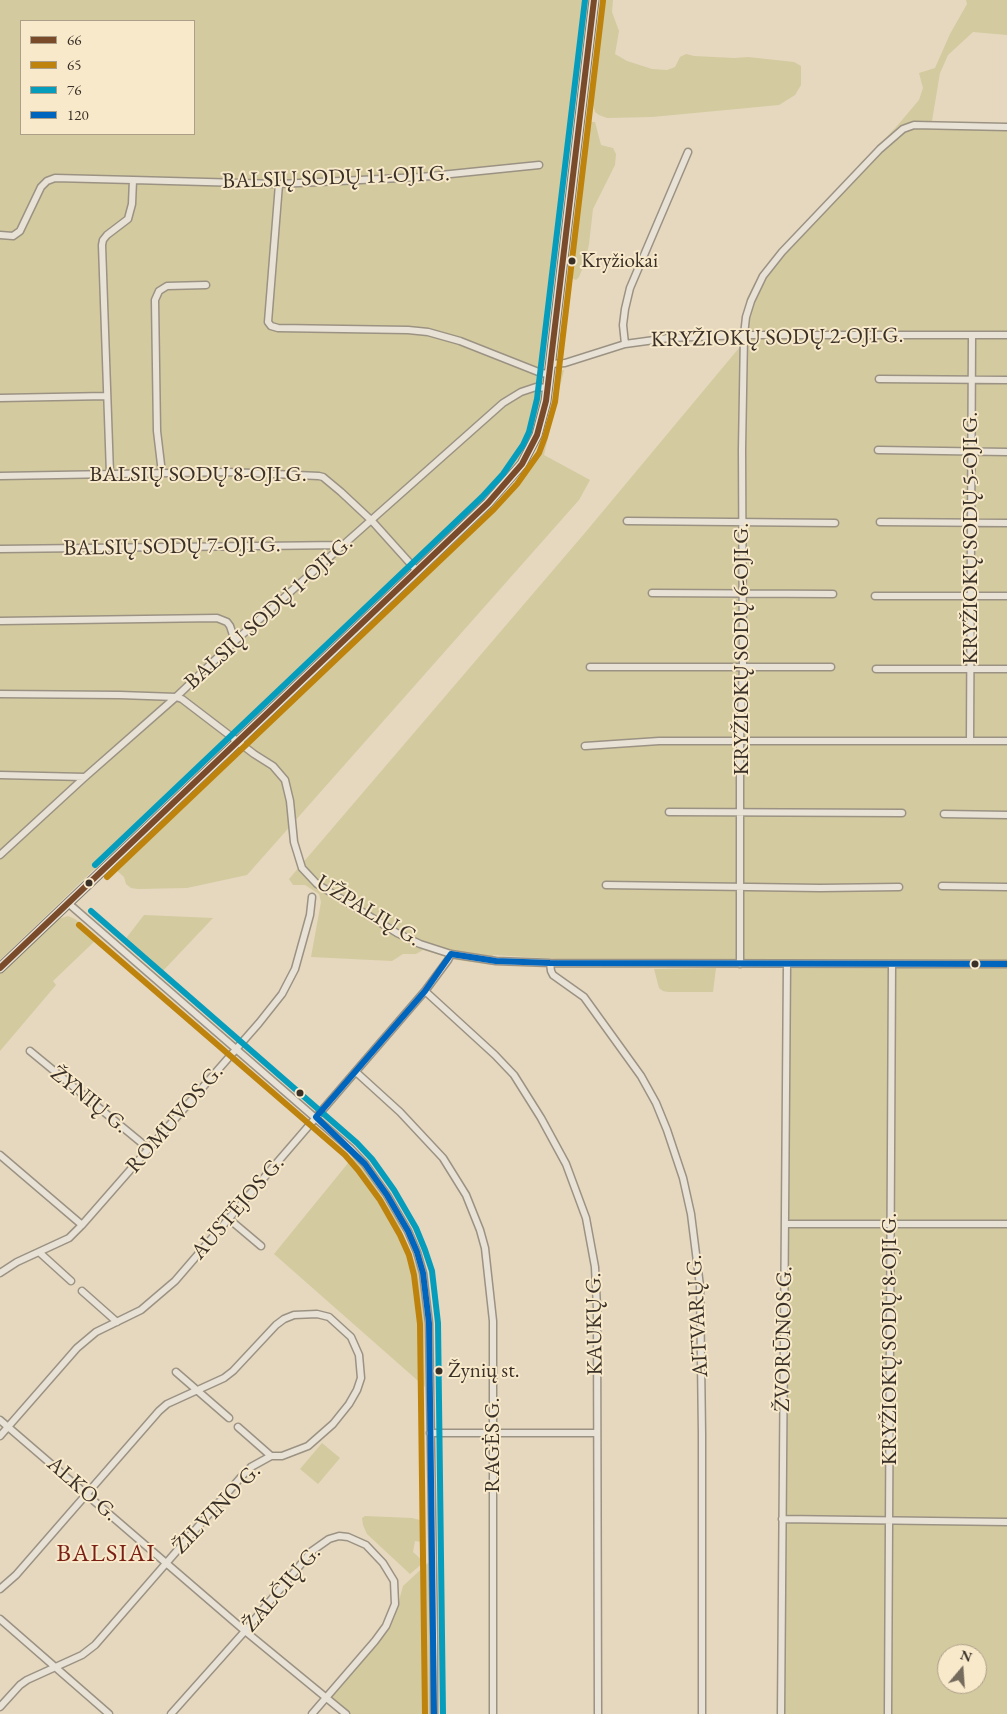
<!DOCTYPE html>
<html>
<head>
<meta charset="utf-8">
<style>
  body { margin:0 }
  #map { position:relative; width:1007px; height:1714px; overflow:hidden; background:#e5d8be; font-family:"EB Garamond",serif }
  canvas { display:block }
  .legend { position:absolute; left:20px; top:20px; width:175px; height:115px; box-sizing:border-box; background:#f8e9cb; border:1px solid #ac9f89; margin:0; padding:6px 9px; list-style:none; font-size:15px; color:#393027 }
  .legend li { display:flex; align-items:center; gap:10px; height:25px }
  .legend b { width:25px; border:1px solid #ac9f89 }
  .north { position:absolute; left:937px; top:1644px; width:50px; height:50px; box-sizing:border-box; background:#f8e9cb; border:1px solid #ac9f89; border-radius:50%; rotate:18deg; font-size:14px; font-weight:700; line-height:20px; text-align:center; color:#393027 }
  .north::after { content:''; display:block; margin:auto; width:18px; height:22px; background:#756b5c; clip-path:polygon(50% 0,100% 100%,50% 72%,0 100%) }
</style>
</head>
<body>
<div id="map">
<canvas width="1007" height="1714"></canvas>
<ul class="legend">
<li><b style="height:6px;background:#7a4b2a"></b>66</li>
<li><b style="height:6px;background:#be830c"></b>65</li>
<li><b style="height:6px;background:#069dbd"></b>76</li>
<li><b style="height:6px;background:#0065bd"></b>120</li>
</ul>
<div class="north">N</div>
</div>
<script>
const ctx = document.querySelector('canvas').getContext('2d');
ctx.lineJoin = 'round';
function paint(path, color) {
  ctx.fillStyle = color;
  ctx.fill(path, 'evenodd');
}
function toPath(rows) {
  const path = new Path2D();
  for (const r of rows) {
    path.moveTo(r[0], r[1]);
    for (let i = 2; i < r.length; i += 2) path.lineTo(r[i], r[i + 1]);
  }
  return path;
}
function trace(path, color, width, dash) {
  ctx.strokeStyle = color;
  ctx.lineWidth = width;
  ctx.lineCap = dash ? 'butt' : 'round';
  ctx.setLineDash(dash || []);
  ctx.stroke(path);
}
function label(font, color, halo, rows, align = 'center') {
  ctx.font = font + ' "EB Garamond",serif';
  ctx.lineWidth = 4;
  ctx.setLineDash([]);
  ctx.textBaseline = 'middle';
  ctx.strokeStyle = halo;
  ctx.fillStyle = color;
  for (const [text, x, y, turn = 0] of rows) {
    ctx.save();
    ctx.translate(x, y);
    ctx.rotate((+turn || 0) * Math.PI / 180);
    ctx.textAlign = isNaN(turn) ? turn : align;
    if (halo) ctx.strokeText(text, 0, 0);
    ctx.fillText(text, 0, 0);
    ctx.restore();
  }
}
const green = toPath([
  [0,0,589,0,540,368,544,385,540,413,530,441,516,466,448,534,217,751,0,960],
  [21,21,194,21,194,134,21,134],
  [602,0,613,0,612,12,619,31,615,54,627,61,652,69,667,70,675,67,680,57,686,54,694,56,734,58,748,57,794,62,801,66,801,85,795,95,779,105,652,117,607,118,599,115,595,112,592,101],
  [966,0,1007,0,1007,35,973,32,948,55,940,73,931,127,1007,129,1007,1714,784,1714,785,1224,784,961,558,959,493,955,492,965,457,960,423,950,416,954,403,954,392,961,311,957,321,902,319,894,305,885,293,885,289,879,584,534,739,348,747,298,754,284,769,262,897,126,919,100,923,88,919,73,935,68,950,34,967,4],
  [947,1654,977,1654,977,1684,947,1684],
  [587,122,595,122,601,145,613,148,616,154,615,165,593,209,589,244,585,262,579,277,576,280,572,278,577,240,576,209],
  [564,370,544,455,590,480,579,500,247,875,187,888,138,889,131,888,126,884,124,877,114,868,232,756,238,754,248,745,249,735,373,620,377,620,413,586,518,484,529,470,543,443,550,424,559,371],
  [144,915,213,918,160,974,124,941],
  [68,916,75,919,98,938,53,981,56,985,0,1051,0,973,58,919],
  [716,968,713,992,668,992,663,991,659,988,654,969],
  [353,1157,367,1173,398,1222,417,1268,424,1307,425,1387,274,1254],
  [322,1443,340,1458,318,1484,300,1469],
  [365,1516,412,1518,424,1521,421,1542,415,1541,413,1552,424,1562,410,1574,367,1534,363,1525,362,1518],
  [429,1562,429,1714,342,1714,328,1702,388,1630,396,1612,403,1586]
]);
const street = toPath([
  [279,184,268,322,271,326,278,328,408,330,428,332,460,341,541,373,549,374],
  [0,235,13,236,20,231,41,187,47,181,55,178,133,180],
  [625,344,623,325,625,309,630,288,688,152],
  [550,364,565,363,625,344,669,338,744,335,1007,335],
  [879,379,1007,380],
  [0,398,107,396],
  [878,450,1007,452],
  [162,473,157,431,155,300,159,291,167,286,206,285],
  [110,474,102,245,103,240,107,235,128,219,132,204,133,180,279,184,421,177,539,165],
  [0,476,228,472,319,476,323,477,341,492,372,521,417,571],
  [627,521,835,523],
  [880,522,1007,523],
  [0,549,344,545],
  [652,593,833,594],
  [875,596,1007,596],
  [0,621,217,618,227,622,230,626,235,641],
  [590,667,831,667],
  [876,669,1007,669],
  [0,694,120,695,176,697,182,699,254,754,273,766,285,780,290,801,294,842,302,868,317,884,397,933,420,944,451,954,496,961,550,963,1007,964],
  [970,741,972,335],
  [585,746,659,741,1007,741],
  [0,775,85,777],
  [669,812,902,813],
  [944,814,1007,815],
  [0,855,85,777,176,697,235,641,503,403,521,392,536,387,547,388],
  [606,885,820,888,899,887],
  [942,886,1007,887],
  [68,903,351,1149,365,1164,387,1195,408,1231,417,1252,423,1273,429,1323,434,1640,434,1714],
  [550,963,551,971,553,975,584,997,641,1076,656,1103,667,1130,683,1178,691,1214,700,1286,702,1434,702,1714],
  [740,964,740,740,743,667,742,449,744,335,746,317,751,301,763,276,782,252,880,149,903,129,914,125,1007,127],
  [425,991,495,1055,514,1075,541,1118,566,1164,586,1218,595,1267,597,1308,598,1714],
  [30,1051,149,1149],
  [356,1072,400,1112,443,1158,466,1195,480,1230,485,1248,493,1321,493,1714],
  [0,1155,82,1225],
  [229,1219,261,1246],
  [785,1224,1007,1224],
  [39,1252,71,1281],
  [0,1273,17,1262,69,1238,82,1225,259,1023,282,994,295,969,310,915,312,897],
  [82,1291,117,1322],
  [176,1372,229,1418],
  [0,1420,245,1631,346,1714],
  [238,1427,271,1456],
  [430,1433,596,1433],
  [0,1436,77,1348,96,1332,141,1310,175,1281,425,991,448,960,451,954],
  [782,1519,1007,1522],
  [0,1589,16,1575,159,1411,167,1404,224,1378,233,1371,276,1325,284,1319,294,1315,317,1314,329,1317,351,1337,359,1355,361,1378,357,1390,349,1404,333,1424,308,1446,282,1456,271,1456,251,1467,242,1476,95,1645,82,1655,27,1680,20,1685,0,1707],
  [0,1619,109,1714],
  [171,1714,245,1631,312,1551,329,1539,339,1536,348,1537,366,1545,383,1563,394,1581,395,1604,386,1626,375,1641,312,1714],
  [781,1714,787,964],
  [888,1714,892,964]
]);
const secondary = toPath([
  [0,968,417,571,488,503,522,464,537,435,546,401,594,0]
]);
const bus1 = toPath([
  [0,968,488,503,522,464,537,435,546,401,594,0]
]);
const bus2 = toPath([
  [107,877,494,509,517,484,539,453,545,437,555,402,603,1],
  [79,925,345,1155,358,1170,380,1200,400,1235,409,1255,414,1275,420,1324,425,1714]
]);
const bus3 = toPath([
  [95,865,482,497,503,474,523,445,529,432,537,399,585,0],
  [91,911,357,1143,372,1159,394,1190,416,1228,425,1250,432,1271,438,1323,443,1714]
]);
const bus4 = toPath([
  [434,1714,429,1323,423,1273,417,1252,408,1231,387,1195,365,1164,316,1117,425,991,451,954,496,961,550,963,1007,964]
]);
const markers = [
  [572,261,4.5,"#393027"],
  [89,883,4.5,"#393027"],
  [975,964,4.5,"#393027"],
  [300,1093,4.5,"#393027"],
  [439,1371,4.5,"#393027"]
];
const busNames = [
  ["Kryžiokai",581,261],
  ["Žynių st.",448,1371]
];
const streetNames = [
  ["BALSIŲ SODŲ 11-OJI G.",336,178,-2],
  ["KRYŽIOKŲ SODŲ 2-OJI G.",777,338,-1],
  ["BALSIŲ SODŲ 8-OJI G.",198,475],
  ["KRYŽIOKŲ SODŲ 5-OJI G.",971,538,-90],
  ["BALSIŲ SODŲ 7-OJI G.",172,547,-1],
  ["BALSIŲ SODŲ 1-OJI G.",269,613,-42],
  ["KRYŽIOKŲ SODŲ 6-OJI G.",742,649,-90],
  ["UŽPALIŲ G.",368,911,31],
  ["ŽYNIŲ G.",89,1100,39],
  ["ROMUVOS G.",175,1119,-49],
  ["AUSTĖJOS G.",238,1208,-49],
  ["AITVARŲ G.",698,1316,-93],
  ["KAUKŲ G.",595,1324,-91],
  ["ŽVORŪNOS G.",784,1339,-89],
  ["KRYŽIOKŲ SODŲ 8-OJI G.",890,1339,-90],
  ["RAGĖS G.",493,1445,-90],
  ["ALKO G.",82,1489,41],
  ["ŽILVINO G.",217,1509,-46],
  ["ŽALČIŲ G.",282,1589,-49]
];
const quarterNames = [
  ["BALSIAI",106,1554]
];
paint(green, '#d3ca9f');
trace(street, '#9b9283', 9);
trace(secondary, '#837c6e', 11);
trace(street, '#e8e2d6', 6);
trace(secondary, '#e8e2d6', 9);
trace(bus1, '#7a4b2a', 6);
trace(bus2, '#be830c', 6);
trace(bus3, '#069dbd', 6);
trace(bus4, '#0065bd', 6);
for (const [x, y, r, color] of markers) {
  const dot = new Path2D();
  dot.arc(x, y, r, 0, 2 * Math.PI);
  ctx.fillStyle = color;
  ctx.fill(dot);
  trace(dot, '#f8e9cb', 2);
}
label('21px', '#393027', '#f8e9cb', busNames, 'left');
label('22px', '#393027', '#f8e9cb', streetNames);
ctx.letterSpacing = '1px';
label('25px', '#7a1f14', '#f8e9cb', quarterNames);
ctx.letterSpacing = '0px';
</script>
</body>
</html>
